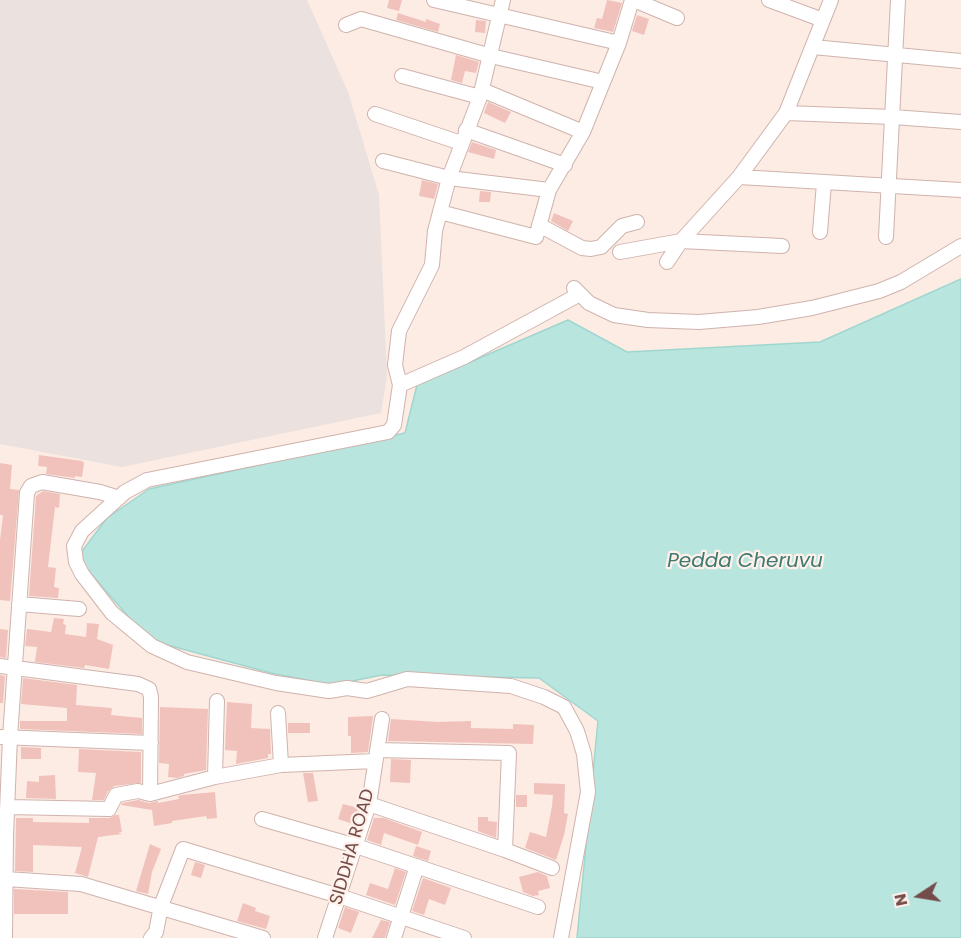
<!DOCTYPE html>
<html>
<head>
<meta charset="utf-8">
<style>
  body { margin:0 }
  #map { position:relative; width:961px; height:938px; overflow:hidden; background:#fcece4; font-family:Poppins,sans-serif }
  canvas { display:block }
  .north { position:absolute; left:889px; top:866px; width:60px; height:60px; -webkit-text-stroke:4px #fff1ea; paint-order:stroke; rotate:258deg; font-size:16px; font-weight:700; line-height:24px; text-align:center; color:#744d4a }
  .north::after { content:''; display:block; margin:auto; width:21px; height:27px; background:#744d4a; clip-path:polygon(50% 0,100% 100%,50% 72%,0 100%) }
</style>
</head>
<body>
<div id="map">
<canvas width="961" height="938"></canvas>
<div class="north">N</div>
</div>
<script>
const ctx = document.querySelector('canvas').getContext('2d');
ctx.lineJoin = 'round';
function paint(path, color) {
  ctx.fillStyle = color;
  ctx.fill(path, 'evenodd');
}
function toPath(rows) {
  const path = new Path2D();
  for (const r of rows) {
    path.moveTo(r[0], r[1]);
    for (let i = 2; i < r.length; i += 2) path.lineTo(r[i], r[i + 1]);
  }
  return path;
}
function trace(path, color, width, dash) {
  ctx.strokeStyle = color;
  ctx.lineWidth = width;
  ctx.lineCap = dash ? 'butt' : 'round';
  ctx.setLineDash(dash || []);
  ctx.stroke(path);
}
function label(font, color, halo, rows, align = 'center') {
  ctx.font = font + ' Poppins,sans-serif';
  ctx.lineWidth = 4.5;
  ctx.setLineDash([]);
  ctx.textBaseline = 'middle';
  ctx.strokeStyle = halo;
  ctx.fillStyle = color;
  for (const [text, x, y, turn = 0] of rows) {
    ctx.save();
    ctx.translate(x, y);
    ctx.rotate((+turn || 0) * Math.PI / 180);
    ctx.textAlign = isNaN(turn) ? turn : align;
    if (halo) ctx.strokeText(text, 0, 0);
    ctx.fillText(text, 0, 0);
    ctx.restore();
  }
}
const industrial = toPath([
  [0,0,307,0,348,92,379,195,387,376,381,413,122,467,0,444]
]);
const water = toPath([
  [961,279,961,938,577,938,598,721,539,678,382,675,332,685,271,673,149,640,77,558,107,518,149,489,405,433,417,385,568,320,627,352,820,342,961,279]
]);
const building = toPath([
  [389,0,402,0,399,11,387,8],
  [607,0,622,3,613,32,594,28,597,18,602,19],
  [398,13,426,22,426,19,440,24,438,32,396,20],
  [637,15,649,19,644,35,632,31],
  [476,20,486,21,485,33,475,32],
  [456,55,479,62,476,73,465,71,462,83,451,80],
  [488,102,511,112,505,123,484,113],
  [472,142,496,150,494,159,468,152],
  [422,180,438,184,434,199,419,196],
  [480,191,491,192,490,202,479,202],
  [554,213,573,221,568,231,551,221],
  [39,455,82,461,84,463,82,477,75,476,75,478,46,474,47,467,38,466],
  [0,463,12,465,10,489,19,490,10,601,0,600,0,540,3,515,0,515],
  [43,491,60,494,59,508,55,507,48,567,56,568,54,587,59,588,58,598,29,596,36,496],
  [54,618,64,619,63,624,66,625,65,634,86,637,87,623,99,624,97,639,113,645,109,669,85,665,84,668,35,662,37,647,25,646,27,629,51,632],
  [0,629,8,630,6,658,0,657],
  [0,675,5,676,3,703,0,703],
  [23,678,77,685,76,705,112,708,111,715,142,718,142,734,20,729,20,721,67,721,67,708,21,704],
  [227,702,252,704,251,728,270,729,271,754,268,754,268,758,236,764,237,751,225,750],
  [160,707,208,709,206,770,184,774,184,776,177,778,168,777,169,764,159,763],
  [373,716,368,752,351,753,351,736,348,736,348,717],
  [391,719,438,722,471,721,471,728,513,729,513,724,534,725,533,744,388,741],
  [288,723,310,723,310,733,288,733],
  [21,747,41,748,41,759,21,759],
  [79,749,141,752,141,783,114,786,108,791,104,800,92,800,96,773,78,772],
  [391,759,411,760,410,783,390,782],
  [303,773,313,773,318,801,308,802],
  [55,775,56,799,26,798,27,781,39,782,39,776],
  [534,783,565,784,564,813,568,814,564,835,556,860,525,848,530,832,546,837,552,806,553,795,534,794],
  [215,792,217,818,207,819,206,816,172,821,172,823,154,826,152,810,121,805,122,803,138,800,149,803,158,801,158,803,179,799,178,796,182,795],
  [516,795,527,795,527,807,516,807],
  [343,804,358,808,353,824,338,819],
  [115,815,119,815,122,832,118,832,122,834,98,837,88,877,75,873,82,847,33,845,33,872,15,871,16,818,33,818,33,822,89,823,89,818,109,818],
  [478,817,488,817,488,821,497,822,496,838,478,831],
  [374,818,384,818,422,832,418,845,384,833,381,845,367,840],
  [150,844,161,849,152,872,148,894,136,891],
  [416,846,431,851,428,861,413,856],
  [195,862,205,865,201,878,191,875],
  [395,868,406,872,395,905,366,895,370,883,388,889],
  [538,872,547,876,550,888,538,891,539,895,533,896,523,892,519,877],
  [423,878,451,888,445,905,429,899,424,915,412,911],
  [14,889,68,892,68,914,14,914],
  [243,903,256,908,255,911,270,916,266,929,237,921],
  [345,907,359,912,351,933,338,928],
  [381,920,390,922,385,938,372,938]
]);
const street = toPath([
  [434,0,619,43],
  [634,0,677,18],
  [769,0,823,20],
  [346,25,361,19,491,56,603,82],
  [813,47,961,61],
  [402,76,480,97],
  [482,90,583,132],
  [786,113,893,117,961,122],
  [375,114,461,143],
  [466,130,565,165],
  [383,161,449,178,549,190],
  [739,177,961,190],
  [440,212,536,237,549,190,583,132,619,43,632,0],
  [539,225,582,248,591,249,601,247,622,226,637,222],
  [820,232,824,183],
  [886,237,898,0],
  [782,246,681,241,739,177,786,113,831,0],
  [620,252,681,241,667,262],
  [574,288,589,303,614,315,648,320,699,322,758,317,812,308,879,291,901,282,961,246],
  [400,385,395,365,399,331,432,265,435,231,449,178,480,97,503,0],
  [19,604,79,609],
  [0,666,138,684,149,689,151,697,150,794],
  [278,713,281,765],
  [0,737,151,743],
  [377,750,509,753,505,850],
  [215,777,217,701],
  [369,804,505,850,552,868],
  [8,807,109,809,116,795,138,791,150,794,215,777,281,765,375,761],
  [262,819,356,846,538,907],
  [6,879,81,884,263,938],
  [5,938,6,836,10,737,27,493,31,486,42,482,100,492,119,498],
  [151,938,156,932,161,906,183,849,339,896,464,938],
  [325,938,369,804,382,719],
  [394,938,417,866],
  [561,938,588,792,584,754,577,731,564,707,544,697,511,686,407,679,367,691,347,688,329,691,276,683,187,662,152,646,112,613,82,574,76,562,74,546,82,531,125,492,147,480,388,432,394,425,400,385,464,357,580,294]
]);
const streetNames = [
  ["SIDDHA ROAD",353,847,-74]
];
const waterNames = [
  ["Pedda Cheruvu",745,562]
];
paint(industrial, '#ebe1de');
paint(water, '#b9e5df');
trace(water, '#9fd7cf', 1.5);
paint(building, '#f1c2bc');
trace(street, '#cfb3ad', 16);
trace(street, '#fff', 14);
label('18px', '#744d4a', '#fff1ea', streetNames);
label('italic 20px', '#3e7972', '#fff1ea', waterNames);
</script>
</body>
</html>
